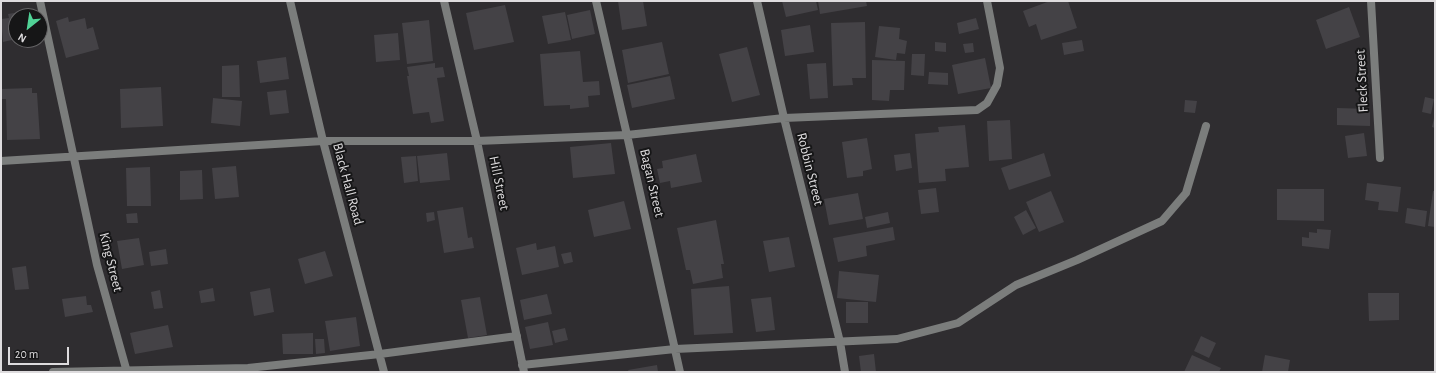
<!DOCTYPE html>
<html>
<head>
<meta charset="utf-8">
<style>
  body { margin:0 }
  #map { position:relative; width:1436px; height:373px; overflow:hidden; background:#2f2d30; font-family:"Alegreya Sans",sans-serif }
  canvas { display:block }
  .frame { position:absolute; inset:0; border:2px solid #dedcde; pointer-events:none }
  .north { position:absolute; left:8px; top:8px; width:40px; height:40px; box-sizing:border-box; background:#161617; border:1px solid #666567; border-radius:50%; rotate:210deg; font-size:11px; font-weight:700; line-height:16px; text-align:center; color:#dedcde }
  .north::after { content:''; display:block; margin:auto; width:14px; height:18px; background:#51d397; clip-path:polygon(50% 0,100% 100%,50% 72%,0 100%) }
  .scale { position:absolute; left:8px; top:347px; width:61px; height:18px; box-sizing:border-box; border:2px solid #dedcde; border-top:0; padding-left:5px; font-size:12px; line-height:14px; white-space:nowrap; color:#dedcde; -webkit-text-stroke:3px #161617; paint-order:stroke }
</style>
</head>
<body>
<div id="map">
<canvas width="1436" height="373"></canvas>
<div class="frame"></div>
<div class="north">N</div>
<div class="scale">20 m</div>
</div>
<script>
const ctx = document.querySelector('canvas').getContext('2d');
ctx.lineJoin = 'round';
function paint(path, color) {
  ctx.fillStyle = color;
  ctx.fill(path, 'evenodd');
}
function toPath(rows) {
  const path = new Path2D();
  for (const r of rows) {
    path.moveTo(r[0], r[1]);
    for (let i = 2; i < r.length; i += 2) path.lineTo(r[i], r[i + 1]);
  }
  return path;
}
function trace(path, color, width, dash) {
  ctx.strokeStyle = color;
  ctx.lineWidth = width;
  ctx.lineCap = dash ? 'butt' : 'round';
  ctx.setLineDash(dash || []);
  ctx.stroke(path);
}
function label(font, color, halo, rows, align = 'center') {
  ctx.font = font + ' "Alegreya Sans",sans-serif';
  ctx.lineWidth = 4;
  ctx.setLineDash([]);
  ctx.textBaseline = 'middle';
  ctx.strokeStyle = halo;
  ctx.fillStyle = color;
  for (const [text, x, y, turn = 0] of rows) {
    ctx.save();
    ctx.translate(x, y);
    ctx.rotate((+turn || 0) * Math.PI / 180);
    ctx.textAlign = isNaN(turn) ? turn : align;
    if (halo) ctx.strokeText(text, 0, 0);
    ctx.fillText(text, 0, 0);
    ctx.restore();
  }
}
const building = toPath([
  [618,1,643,1,647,26,622,30],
  [782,1,816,1,818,10,786,17],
  [818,1,866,1,867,6,820,14],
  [1050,1,1068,1,1077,28,1041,40,1036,24,1029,27,1023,11],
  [505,5,514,42,474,50,466,13],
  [1349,7,1360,37,1326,49,1316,20],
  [590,10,595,34,572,39,567,15],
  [20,12,20,16,16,16,16,39,3,42,1,19,9,18,8,14],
  [565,12,571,40,548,44,542,16],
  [68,17,69,22,85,18,87,29,93,27,99,49,66,58,56,21],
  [976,18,979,29,959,34,957,23],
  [429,20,433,61,407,64,402,23],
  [865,22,866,78,852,78,853,85,833,86,831,23],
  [810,25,814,52,785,56,781,30],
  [879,26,900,28,899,39,907,41,905,54,897,53,896,60,875,57],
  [398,33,400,60,376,62,374,35],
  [1082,40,1084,51,1064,55,1062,43],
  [662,42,669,74,628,83,622,50],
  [935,42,946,43,946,52,935,51],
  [973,43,974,52,965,53,963,44],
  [747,47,760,95,732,102,719,54],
  [580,51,583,82,599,81,600,95,588,96,589,107,570,109,570,105,544,106,540,54],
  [912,54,925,54,924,76,911,75],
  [286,57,289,79,260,83,257,61],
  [985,58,991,88,958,94,952,65],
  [872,60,905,61,904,90,890,90,889,101,872,100],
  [435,63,435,68,443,67,445,77,437,78,444,121,431,123,429,112,413,114,407,76,409,76,407,67],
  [826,63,828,98,810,99,807,64],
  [239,65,240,97,222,97,222,66],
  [929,72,948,73,948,85,928,84],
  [670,76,675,99,632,108,627,85],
  [161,87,163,126,121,128,120,89],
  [32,88,32,93,37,93,40,139,7,140,6,99,1,99,1,89],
  [286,90,289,113,270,115,267,92],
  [1425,97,1434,99,1431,114,1422,112],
  [213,98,242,101,240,126,211,123],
  [1185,100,1197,101,1195,113,1184,112],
  [1337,108,1370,109,1370,126,1337,125],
  [1434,118,1435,118,1435,128,1432,127],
  [1010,120,1012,159,989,161,987,121],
  [965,125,969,167,945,169,946,181,919,183,915,134,939,132,938,127],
  [1364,133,1367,156,1348,158,1345,136],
  [867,138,872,169,863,171,863,176,847,178,842,142],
  [611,143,615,174,573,178,570,147],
  [447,153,450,180,420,183,417,156],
  [910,153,912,168,896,171,894,155],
  [1044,153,1051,176,1009,190,1001,168],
  [696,154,702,182,671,188,670,181,660,183,657,169,663,168,662,161],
  [416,156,418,181,404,183,401,157],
  [236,166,239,197,215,199,212,168],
  [150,167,151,206,127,206,126,168],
  [202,170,203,199,180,200,180,171],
  [1367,183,1401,187,1398,212,1378,210,1379,202,1365,200],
  [936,188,939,212,921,214,918,190],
  [1277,189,1324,189,1324,221,1277,220],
  [1051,191,1064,222,1039,232,1026,202],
  [1433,191,1435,191,1435,227,1428,226],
  [858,193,863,219,829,225,824,199],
  [624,201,631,229,594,237,588,210],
  [463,207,468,238,472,237,474,248,444,253,437,211],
  [1407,208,1427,211,1425,227,1405,223],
  [1026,210,1036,228,1023,235,1014,217],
  [434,212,435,220,427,222,426,213],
  [888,212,890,223,867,228,865,217],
  [137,213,138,223,127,223,126,214],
  [716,220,724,264,721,264,723,278,693,284,690,270,686,270,677,228],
  [893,227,895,240,866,246,867,256,838,262,833,238],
  [1317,229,1331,230,1329,249,1302,246,1302,237,1309,238,1309,232,1317,233],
  [789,237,795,267,769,272,763,241],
  [139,238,144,265,122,269,117,241],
  [536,243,537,250,555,246,559,267,522,275,516,248],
  [166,249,168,264,151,266,149,252],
  [325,251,333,276,305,284,298,259],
  [571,252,573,262,564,264,561,254],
  [26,266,29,289,15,290,12,268],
  [839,271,879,275,876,302,837,298],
  [729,286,733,333,694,335,691,289],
  [213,288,215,301,201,303,199,291],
  [270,288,274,312,254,316,250,292],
  [160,290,163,308,154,309,151,292],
  [1368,293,1399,293,1399,320,1369,321],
  [547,294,552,314,524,320,520,300],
  [86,296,87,305,91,305,93,312,65,317,62,299],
  [480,297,487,335,468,338,461,300],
  [771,297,775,330,756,332,751,299],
  [846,302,868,302,868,323,846,323],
  [356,317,360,346,330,351,325,321],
  [548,322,553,345,530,349,525,327],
  [168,325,173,347,135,354,130,333],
  [565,328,568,340,555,343,552,331],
  [313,333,313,354,283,354,282,334],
  [1201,336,1216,343,1209,358,1194,351],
  [315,339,324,339,325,353,316,354],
  [874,354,876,372,861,372,859,356],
  [1192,355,1221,368,1219,372,1184,372],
  [1265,355,1290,360,1288,372,1262,372],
  [657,365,658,372,629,372,628,370]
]);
const minor = toPath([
  [40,1,97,265,127,372],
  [290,1,323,141,384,372],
  [444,1,477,141,524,372],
  [596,1,627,135,680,372],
  [757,1,784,118,840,342,845,372],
  [1371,1,1380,158],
  [1,161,323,141,477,141,627,135,784,118,977,110,987,103,997,85,1000,68,987,1],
  [522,365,675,349,897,339,958,323,1016,285,1077,260,1162,221,1186,193,1206,126],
  [53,372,248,368,380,354,517,336]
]);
const streetNames = [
  ["Fleck Street",1362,81,-93],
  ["Robbin Street",810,169,76],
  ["Hill Street",499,183,78],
  ["Bagan Street",652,183,77],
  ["Black Hall Road",348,184,75],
  ["King Street",111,262,76]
];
paint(building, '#444246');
trace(minor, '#7b7d7c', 8);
label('14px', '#dedcde', '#161617', streetNames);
</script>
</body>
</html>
